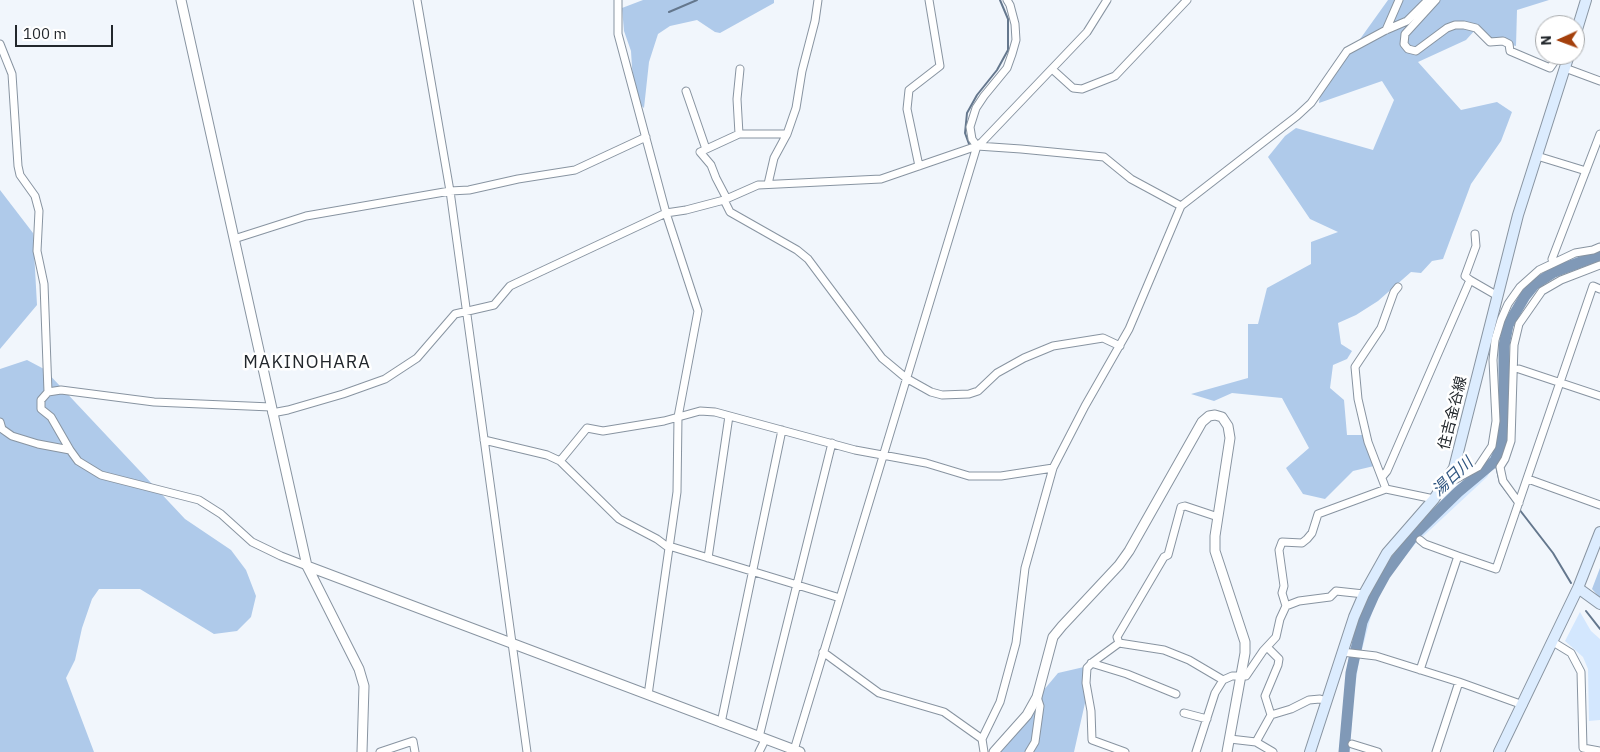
<!DOCTYPE html>
<html>
<head>
<meta charset="utf-8">
<style>
  body { margin:0 }
  #map { position:relative; width:1600px; height:752px; overflow:hidden; background:#f1f6fc; font-family:"IBM Plex Sans",sans-serif }
  canvas { display:block }
  .north { position:absolute; left:1535px; top:15px; width:50px; height:50px; box-sizing:border-box; background:#fff; border:1px solid #a7a9ab; border-radius:50%; rotate:268deg; font-size:14px; font-weight:700; line-height:20px; text-align:center; color:#22272c }
  .north::after { content:''; display:block; margin:auto; width:18px; height:22px; background:#a4400c; clip-path:polygon(50% 0,100% 100%,50% 72%,0 100%) }
  .scale { position:absolute; left:15px; top:25px; width:98px; height:22px; box-sizing:border-box; border:2px solid #22272c; border-top:0; padding-left:6px; font-size:15px; line-height:18px; white-space:nowrap; color:#22272c; -webkit-text-stroke:4px #fff; paint-order:stroke }
</style>
</head>
<body>
<div id="map">
<canvas width="1600" height="752"></canvas>
<div class="north">N</div>
<div class="scale">100 m</div>
</div>
<script>
const ctx = document.querySelector('canvas').getContext('2d');
ctx.lineJoin = 'round';
function paint(path, color) {
  ctx.fillStyle = color;
  ctx.fill(path, 'evenodd');
}
function toPath(rows) {
  const path = new Path2D();
  for (const r of rows) {
    path.moveTo(r[0], r[1]);
    for (let i = 2; i < r.length; i += 2) path.lineTo(r[i], r[i + 1]);
  }
  return path;
}
function trace(path, color, width, dash) {
  ctx.strokeStyle = color;
  ctx.lineWidth = width;
  ctx.lineCap = dash ? 'butt' : 'round';
  ctx.setLineDash(dash || []);
  ctx.stroke(path);
}
function label(font, color, halo, rows, align = 'center') {
  ctx.font = font + ' "IBM Plex Sans","Noto Sans JP",sans-serif';
  ctx.lineWidth = 5;
  ctx.setLineDash([]);
  ctx.textBaseline = 'middle';
  ctx.strokeStyle = halo;
  ctx.fillStyle = color;
  for (const [text, x, y, turn = 0] of rows) {
    ctx.save();
    ctx.translate(x, y);
    ctx.rotate((+turn || 0) * Math.PI / 180);
    ctx.textAlign = isNaN(turn) ? turn : align;
    if (halo) ctx.strokeText(text, 0, 0);
    ctx.fillText(text, 0, 0);
    ctx.restore();
  }
}
const green = toPath([
  [1600,250,1600,261,1581,271,1561,272,1540,286,1518,314,1511,332,1510,405,1507,444,1487,477,1416,543,1391,574,1374,605,1359,661,1353,701,1350,752,1339,752,1347,668,1353,628,1387,558,1421,522,1481,469,1497,444,1501,394,1501,356,1504,328,1511,310,1535,280,1552,267,1575,255],
  [1580,612,1591,631,1600,639,1600,720,1589,721,1588,669,1583,657,1565,641]
]);
const forest = toPath([
  [643,0,774,0,774,3,720,33,715,32,697,20,670,26,658,34,649,62,644,108,634,99,631,51,624,31,622,8],
  [1388,0,1549,0,1517,10,1516,46,1494,41,1476,29,1466,40,1418,62,1461,110,1497,102,1512,112,1501,141,1471,184,1443,259,1432,261,1421,273,1411,272,1378,301,1356,315,1338,323,1341,344,1352,351,1347,359,1333,365,1330,388,1344,400,1347,435,1362,435,1374,466,1353,471,1325,499,1303,494,1286,468,1309,448,1282,398,1232,393,1214,401,1191,394,1248,378,1248,324,1258,324,1267,288,1311,264,1311,242,1338,232,1310,219,1268,157,1285,136,1296,128,1373,150,1394,100,1382,81,1319,103,1320,95],
  [0,190,33,233,37,305,0,349],
  [27,360,44,369,185,519,231,550,246,570,256,596,251,617,237,631,214,634,140,589,99,589,92,599,82,628,75,660,66,678,94,752,0,752,0,369],
  [1600,568,1600,598,1592,589],
  [1084,667,1085,703,1074,752,992,752,1058,673]
]);
const stream = toPath([
  [669,12,697,0],
  [969,144,965,133,967,113,977,95,997,70,1008,50,1008,19,1000,0],
  [1495,461,1500,483,1515,503],
  [1519,509,1553,553,1571,583],
  [1586,611,1600,629]
]);
const river = toPath([
  [1344,752,1351,673,1362,622,1374,595,1385,575,1415,534,1458,492,1495,461,1502,444,1504,424,1504,346,1508,325,1525,296,1534,285,1554,272,1600,255]
]);
const minor = toPath([
  [417,0,450,191,527,752],
  [618,0,618,34,666,213,698,311,678,417,677,492,648,695],
  [1436,0,1405,34,1404,44,1408,49,1416,51,1447,28,1455,25,1464,25,1476,28,1490,42,1503,41,1509,44,1510,51,1550,68,1559,55],
  [1386,30,1399,0],
  [0,44,12,74,18,166,20,175,35,196,39,211,37,251,44,284,48,392,41,400,41,409,51,417,70,450],
  [1565,68,1600,81],
  [740,69,737,99,739,134,787,134],
  [1052,69,1073,88,1082,89,1115,76,1187,0],
  [686,91,706,149],
  [977,146,1021,149,1104,157,1131,179,1181,206],
  [1537,156,1586,171],
  [919,166,907,109,909,90,940,66,929,0],
  [768,184,774,158,787,134,796,108,802,71,815,21,818,0],
  [727,199,716,178,711,165,700,152,739,134],
  [724,200,730,212,797,250,808,259,882,358,906,378,931,392,942,395,969,394,978,391,997,373,1024,358,1053,346,1103,338,1120,346],
  [234,239,306,216,450,191,469,190,518,179,575,170,646,137],
  [1552,259,1600,134],
  [1470,280,1465,276,1476,246,1475,234],
  [1519,369,1600,396],
  [48,392,61,390,154,402,271,407],
  [272,413,288,410,343,394,385,379,417,358,455,314,494,305,510,286,666,213,686,210,724,200,758,185,881,179,977,146,982,142,1087,32,1107,0],
  [0,422,2,429,12,436,38,444,70,450,78,461,101,475,199,500,221,514,252,542,281,556,307,566],
  [484,440,547,455,560,461,619,519,657,539,669,548],
  [560,461,587,428,603,431,664,421,700,411,715,412,855,450,926,463,969,476,1001,476,1053,468],
  [1382,477,1387,471,1470,280,1496,295],
  [1528,479,1600,505],
  [1447,481,1456,479,1478,467,1492,446,1496,421,1493,360,1495,340,1501,320,1508,304,1520,287,1539,270,1575,253,1593,250,1600,247],
  [1386,489,1368,442,1358,399,1355,367,1381,328,1394,292,1398,287],
  [1519,503,1503,481,1500,467,1505,459,1511,441,1514,345,1519,324,1542,291,1561,280,1600,265],
  [1420,540,1425,544,1458,556],
  [669,546,840,598],
  [708,558,729,416],
  [1286,606,1282,593,1284,586,1279,550,1282,542,1302,543,1307,539,1312,533,1318,514,1386,489,1434,499],
  [1553,642,1571,653,1581,672,1583,748,1600,751],
  [1119,643,1164,650,1189,660,1223,680],
  [1267,647,1279,659,1278,665,1265,696,1271,715,1291,709,1309,700,1320,699,1327,701],
  [823,652,879,693,944,712,982,739],
  [1342,652,1376,656,1459,682,1523,705],
  [1091,663,1127,674,1176,694],
  [1420,670,1458,556,1496,569,1593,286,1600,289],
  [1184,713,1207,719],
  [721,723,782,430],
  [759,737,832,443],
  [1230,739,1256,742,1271,715],
  [1256,742,1273,752],
  [1352,744,1378,752],
  [794,750,977,146,972,139,970,127,976,108,984,96,1007,68,1012,54,1016,40,1015,24,1010,5,1007,0],
  [380,752,413,741,415,752],
  [759,752,765,740],
  [984,752,982,739,1000,702,1016,643,1025,568,1053,468,1085,406,1129,329,1181,206,1297,116,1311,103,1347,51,1386,30,1407,21,1428,0],
  [1029,752,1035,742,1040,706,1037,697],
  [1125,752,1092,740,1091,711,1086,683,1087,668,1093,662,1119,643,1117,637,1164,557,1168,555,1181,507,1185,506,1218,517],
  [1196,752,1215,693,1223,680,1232,676,1246,676,1263,651,1276,637,1280,619,1286,606,1299,601,1330,597,1336,591,1364,594],
  [1436,752,1459,682]
]);
const tertiary = toPath([
  [181,0,307,566,359,669,364,686,362,752],
  [307,566,800,752],
  [994,752,1027,715,1037,697,1053,637,1062,626,1119,565,1129,551,1202,422,1209,416,1215,415,1222,417,1228,426,1230,438,1215,536,1215,551,1245,642,1245,653,1227,752]
]);
const secondary = toPath([
  [1575,36,1586,0],
  [1578,588,1600,604],
  [1310,752,1354,617,1364,594,1387,553,1434,499,1454,468,1518,215,1569,55],
  [1499,752,1578,588,1600,532]
]);
const streetNames = [
  ["住吉金谷線",1453,413,-76]
];
const waterNames = [
  ["湯日川",1453,477,-43]
];
const quarterNames = [
  ["MAKINOHARA",307,363]
];
paint(green, '#d3e7fe');
paint(forest, '#afcaea');
trace(stream, '#64778d', 2);
trace(river, '#8099b7', 11);
trace(minor, '#8894a1', 9);
trace(tertiary, '#8894a1', 11);
trace(secondary, '#8894a1', 12);
trace(minor, '#fff', 7);
trace(tertiary, '#fff', 9);
trace(secondary, '#dcecfe', 10);
label('15px', '#22272c', '#fff', streetNames);
label('italic 16px', '#305681', '#fff', waterNames);
ctx.letterSpacing = '1px';
label('18px', '#22272c', '#fff', quarterNames);
ctx.letterSpacing = '0px';
</script>
</body>
</html>
